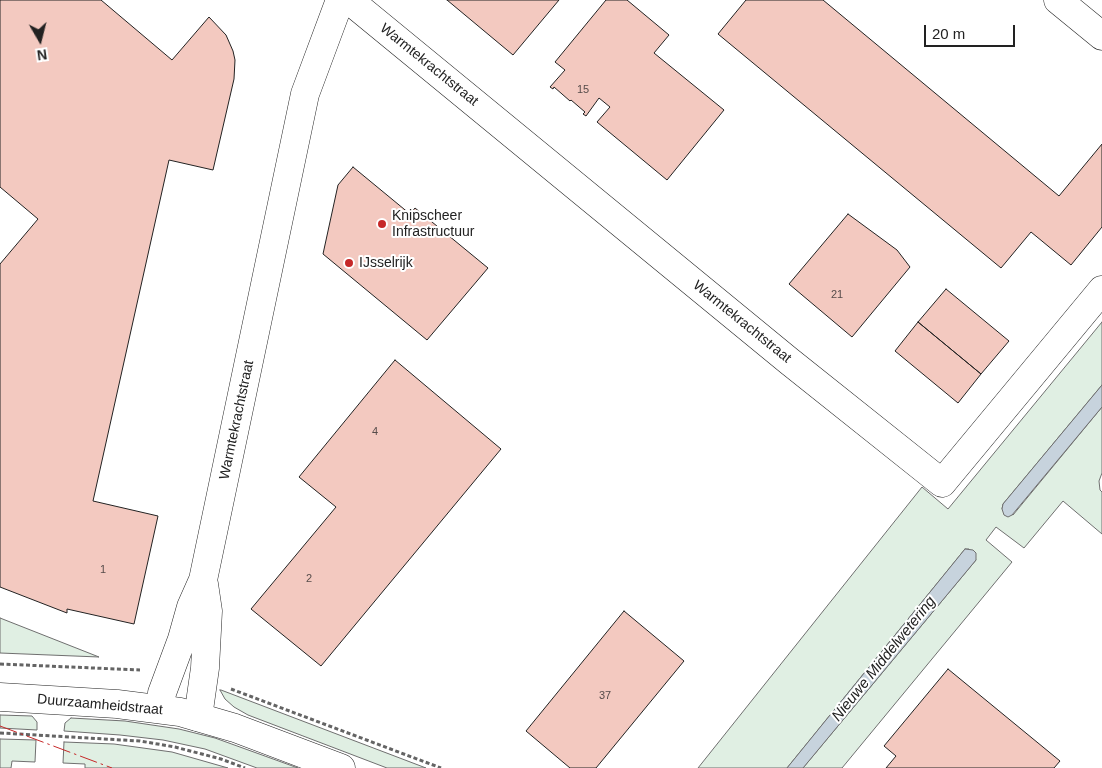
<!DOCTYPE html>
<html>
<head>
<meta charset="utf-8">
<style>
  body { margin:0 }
  #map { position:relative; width:1102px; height:768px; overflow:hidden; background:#fff; font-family:Arial,sans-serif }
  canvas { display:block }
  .north { position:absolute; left:15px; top:15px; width:50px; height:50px; -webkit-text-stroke:4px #fff; paint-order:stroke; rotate:172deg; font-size:14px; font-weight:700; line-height:20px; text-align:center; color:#222 }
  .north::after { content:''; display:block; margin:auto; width:18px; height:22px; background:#222; clip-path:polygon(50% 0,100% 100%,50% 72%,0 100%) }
  .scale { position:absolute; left:924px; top:25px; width:91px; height:22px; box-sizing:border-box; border:2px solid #222; border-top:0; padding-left:6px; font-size:15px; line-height:18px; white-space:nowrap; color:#222; -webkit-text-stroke:4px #fff; paint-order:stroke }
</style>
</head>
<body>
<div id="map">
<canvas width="1102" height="768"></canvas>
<div class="north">N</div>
<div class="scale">20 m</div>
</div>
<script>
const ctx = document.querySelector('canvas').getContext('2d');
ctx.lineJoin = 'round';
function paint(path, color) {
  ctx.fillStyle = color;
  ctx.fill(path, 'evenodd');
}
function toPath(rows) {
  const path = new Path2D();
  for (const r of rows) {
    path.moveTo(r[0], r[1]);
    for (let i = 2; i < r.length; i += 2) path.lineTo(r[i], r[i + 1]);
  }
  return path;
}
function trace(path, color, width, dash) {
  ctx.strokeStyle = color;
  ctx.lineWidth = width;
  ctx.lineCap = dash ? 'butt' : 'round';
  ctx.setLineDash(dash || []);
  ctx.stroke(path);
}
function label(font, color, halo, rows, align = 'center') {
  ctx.font = font + ' Arial,sans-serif';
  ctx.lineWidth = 4;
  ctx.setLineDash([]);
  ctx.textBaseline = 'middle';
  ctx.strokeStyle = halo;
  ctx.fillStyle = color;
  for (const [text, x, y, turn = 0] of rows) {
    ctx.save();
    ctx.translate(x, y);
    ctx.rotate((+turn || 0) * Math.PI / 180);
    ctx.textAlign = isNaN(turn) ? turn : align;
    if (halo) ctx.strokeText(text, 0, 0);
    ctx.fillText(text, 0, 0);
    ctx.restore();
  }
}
const green = toPath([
  [1102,322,1102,385,1003,504,1002,509,1013,515,1102,407,1102,473,1099,481,1100,490,1102,492,1102,534,1063,501,1024,548,996,527,986,540,1012,562,842,768,803,768,976,560,969,549,965,549,787,768,698,768,922,487,948,509,1102,322],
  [0,618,99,657,0,653,0,618],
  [220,690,221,690,426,768,387,768,248,715,234,707,225,699,220,690],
  [0,715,32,716,37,722,37,730,0,728,0,715],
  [71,718,125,721,179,729,215,738,298,768,257,768,205,749,163,740,120,735,64,731,65,723,71,718],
  [0,739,36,740,35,762,12,761,11,768,0,768,0,739],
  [64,742,114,744,172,752,228,768,85,768,85,764,63,763,64,742]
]);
const water = toPath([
  [1102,385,1102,407,1012,515,1008,517,1004,515,1002,509,1003,504,1102,385],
  [965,549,973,550,976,553,976,560,803,768,787,768,965,549]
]);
const building = toPath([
  [0,0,101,0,172,60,209,17,226,35,233,51,235,60,234,79,213,170,169,160,93,501,158,516,134,624,67,609,67,613,0,587,0,264,38,219,0,187,0,0],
  [447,0,559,0,513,55,447,0],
  [606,0,627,0,669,35,654,53,724,110,667,180,597,122,610,107,599,98,586,116,583,114,585,112,571,100,570,101,554,87,553,89,550,87,565,70,555,62,606,0],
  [746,0,823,0,1059,196,1102,144,1102,227,1071,265,1031,232,1001,268,718,34,746,0],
  [353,167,410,214,415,208,488,268,427,340,323,254,338,185,353,167],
  [848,214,897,250,910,267,852,337,789,284,848,214],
  [946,289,1009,341,981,374,918,322,946,289],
  [918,322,981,374,958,403,895,351,918,322],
  [395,360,501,449,321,666,251,609,336,507,299,477,395,360],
  [624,611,684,661,596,768,570,768,526,731,624,611],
  [948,669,1060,761,1054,768,886,768,896,756,884,746,948,669]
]);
const path = toPath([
  [0,664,140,670],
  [231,689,441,768],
  [0,733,140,741,175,747,221,759,245,768]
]);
const street = toPath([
  [349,0,789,361,942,483,1102,290],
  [1058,0,1102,36],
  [160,709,162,693,182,639,191,607,203,580,305,94,340,0],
  [198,717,205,668,208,611,204,584]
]);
const secondary = toPath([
  [0,697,117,704,180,712,235,728,341,768]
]);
const power = toPath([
  [0,726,112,768]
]);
const markers = [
  [382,224,5,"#c62828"],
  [349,263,5,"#c62828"]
];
const numberNames = [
  ["15",583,90],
  ["21",837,295],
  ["4",375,432],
  ["1",103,570],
  ["2",309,579],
  ["37",605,696]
];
const streetNames = [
  ["Warmtekrachtstraat",429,65,39],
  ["Warmtekrachtstraat",742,322,39],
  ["Warmtekrachtstraat",237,420,-78],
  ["Duurzaamheidstraat",100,705,5]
];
const poiNames = [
  ["Knipscheer",392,216],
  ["Infrastructuur",392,232],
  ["IJsselrijk",359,263]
];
const waterNames = [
  ["Nieuwe Middelwetering",884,659,-51]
];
paint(green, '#e0efe3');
trace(green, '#6f6f6f', 1);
paint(water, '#c7d3dd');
trace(water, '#6f6f6f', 1);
paint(building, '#f3c9c0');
trace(building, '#222', 1);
trace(street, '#222', 29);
trace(secondary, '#222', 29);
trace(path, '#646464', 3, [4, 2.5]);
trace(street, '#fff', 28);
trace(secondary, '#fff', 28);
trace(power, '#c62828', 1, [18, 4, 2.5, 4]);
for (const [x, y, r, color] of markers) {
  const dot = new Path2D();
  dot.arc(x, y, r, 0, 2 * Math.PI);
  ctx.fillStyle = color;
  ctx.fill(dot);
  trace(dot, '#fff', 2);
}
label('11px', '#564c4a', null, numberNames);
label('14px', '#222', '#fff', streetNames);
label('14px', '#222', '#fff', poiNames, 'left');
label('italic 15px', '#222', '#fff', waterNames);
</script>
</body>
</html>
